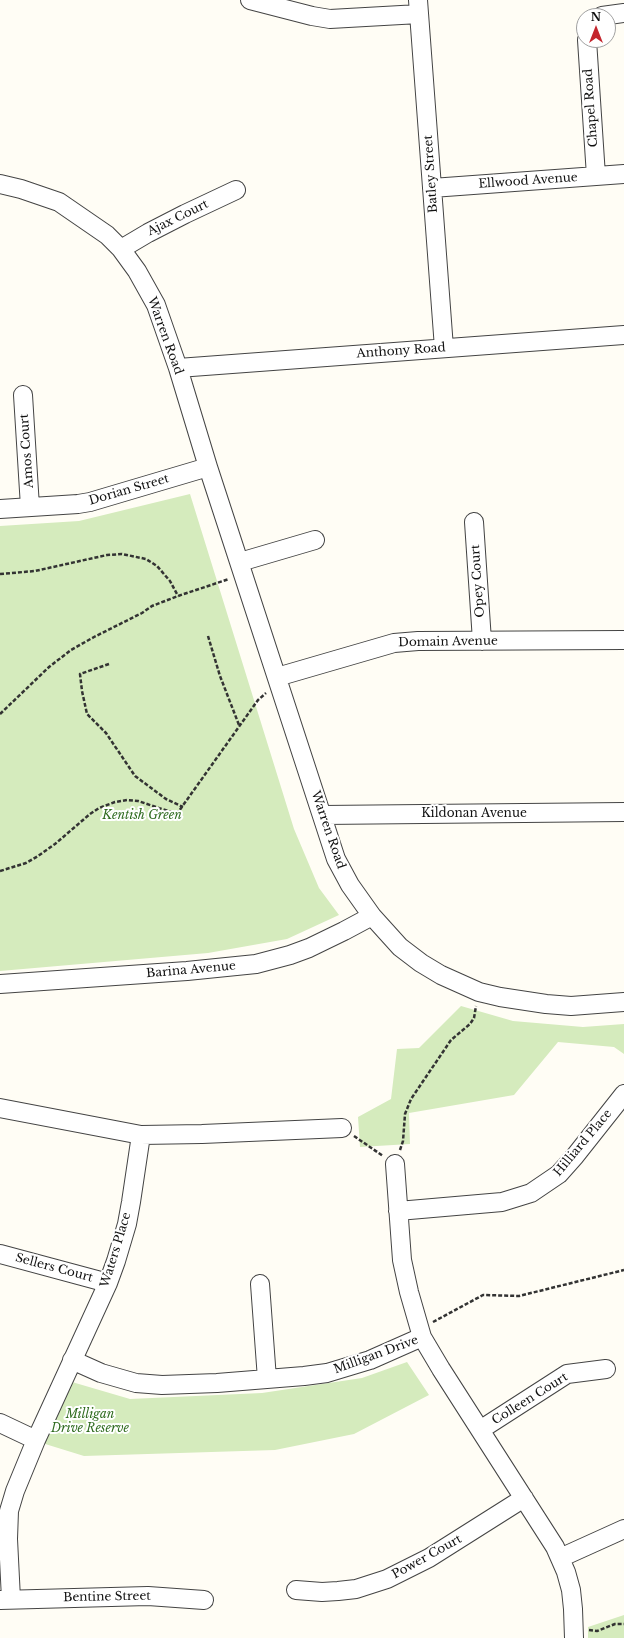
<!DOCTYPE html>
<html>
<head>
<meta charset="utf-8">
<style>
  body { margin:0 }
  #map { position:relative; width:624px; height:1638px; overflow:hidden; background:#fffdf5; font-family:"Libre Baskerville",serif }
  canvas { display:block }
  .north { position:absolute; left:576px; top:8px; width:40px; height:40px; box-sizing:border-box; background:#fff; border:1px solid #a0a0a0; border-radius:50%; rotate:0deg; font-size:11px; font-weight:700; line-height:16px; text-align:center; color:#111 }
  .north::after { content:''; display:block; margin:auto; width:14px; height:18px; background:#c4262e; clip-path:polygon(50% 0,100% 100%,50% 72%,0 100%) }
</style>
</head>
<body>
<div id="map">
<canvas width="624" height="1638"></canvas>
<div class="north">N</div>
</div>
<script>
const ctx = document.querySelector('canvas').getContext('2d');
ctx.lineJoin = 'round';
function paint(path, color) {
  ctx.fillStyle = color;
  ctx.fill(path, 'evenodd');
}
function toPath(rows) {
  const path = new Path2D();
  for (const r of rows) {
    path.moveTo(r[0], r[1]);
    for (let i = 2; i < r.length; i += 2) path.lineTo(r[i], r[i + 1]);
  }
  return path;
}
function trace(path, color, width, dash) {
  ctx.strokeStyle = color;
  ctx.lineWidth = width;
  ctx.lineCap = dash ? 'butt' : 'round';
  ctx.setLineDash(dash || []);
  ctx.stroke(path);
}
function label(font, color, halo, rows, align = 'center') {
  ctx.font = font + ' "Libre Baskerville",serif';
  ctx.lineWidth = 4;
  ctx.setLineDash([]);
  ctx.textBaseline = 'middle';
  ctx.strokeStyle = halo;
  ctx.fillStyle = color;
  for (const [text, x, y, turn = 0] of rows) {
    ctx.save();
    ctx.translate(x, y);
    ctx.rotate((+turn || 0) * Math.PI / 180);
    ctx.textAlign = isNaN(turn) ? turn : align;
    if (halo) ctx.strokeText(text, 0, 0);
    ctx.fillText(text, 0, 0);
    ctx.restore();
  }
}
const green = toPath([
  [190,494,294,829,319,888,339,915,287,939,208,953,0,971,0,526,79,521],
  [461,1006,513,1021,583,1027,624,1024,624,1054,614,1047,558,1042,514,1095,409,1113,410,1144,360,1147,358,1117,391,1099,397,1049,419,1048],
  [407,1362,429,1395,354,1434,275,1450,84,1456,42,1443,72,1382,130,1399,262,1393,362,1378],
  [624,1615,624,1638,588,1638,588,1627]
]);
const path = toPath([
  [0,574,35,571,107,555,122,554,146,559,157,566,170,581,178,596],
  [208,636,220,676,239,725],
  [109,664,80,674,82,691,87,714,106,733,135,776,166,799,183,807],
  [0,714,49,667,71,650,94,637,142,613,152,606,178,596,229,579],
  [0,871,26,863,38,856,55,844,90,814,99,808,115,802,127,800,138,801,174,813,179,811,258,700,266,693],
  [354,1136,383,1156],
  [400,1150,403,1141,405,1114,411,1099,451,1040,470,1024,474,1018,476,1006],
  [433,1322,483,1295,519,1296,624,1270],
  [589,1630,597,1631,615,1624,624,1624]
]);
const minor = toPath([
  [250,0,312,16,330,19,419,14],
  [418,0,444,348],
  [602,16,624,13],
  [587,40,596,176],
  [0,184,21,189,59,202,107,235,121,249,137,271,156,305,178,368,208,467,336,859,350,885,372,916,400,947,421,963,441,975,479,992,500,997,546,1004,571,1006,624,1002],
  [432,188,624,174],
  [121,249,148,233,185,214,236,190],
  [178,368,624,335],
  [23,395,30,507],
  [0,509,78,504,90,502,208,467],
  [474,522,482,641],
  [240,562,315,540],
  [277,677,394,643,418,641,624,640],
  [323,815,624,812],
  [0,984,187,971,256,964,290,955,309,948,344,931,372,916],
  [0,1108,141,1135,202,1134,342,1128],
  [395,1164,402,1260,409,1292,422,1337,441,1369,555,1547,566,1572,571,1590,573,1609,574,1638],
  [398,1211,502,1202,531,1193,559,1174,575,1156,624,1094],
  [0,1254,108,1283],
  [260,1284,267,1379],
  [72,1360,101,1373,136,1383,162,1385,217,1383,304,1376,327,1373,370,1360,422,1337],
  [0,1423,36,1440,108,1283,116,1261,127,1224,131,1202,141,1135],
  [480,1430,567,1374,606,1369],
  [560,1558,624,1529],
  [296,1590,322,1592,338,1591,356,1589,387,1579,429,1558,524,1498],
  [11,1599,8,1539,9,1511,15,1491,36,1440],
  [0,1600,148,1596,204,1600]
]);
const streetNames = [
  ["Chapel Road",591,108,-94],
  ["Batley Street",431,174,-94],
  ["Ellwood Avenue",528,181,-4],
  ["Ajax Court",178,218,-26],
  ["Warren Road",165,336,70],
  ["Anthony Road",401,351,-4],
  ["Amos Court",27,451,-94],
  ["Dorian Street",129,490,-16],
  ["Opey Court",478,581,-94],
  ["Domain Avenue",448,642,-1],
  ["Kildonan Avenue",474,814],
  ["Warren Road",328,830,71],
  ["Barina Avenue",191,970,-5],
  ["Hilliard Place",583,1143,-50],
  ["Waters Place",116,1250,-73],
  ["Sellers Court",54,1268,15],
  ["Milligan Drive",376,1355,-20],
  ["Colleen Court",530,1399,-32],
  ["Power Court",427,1557,-29],
  ["Bentine Street",107,1597,-1]
];
const parkNames = [
  ["Kentish Green",142,816],
  ["Milligan",90,1415],
  ["Drive Reserve",90,1429]
];
paint(green, '#d5ebbd');
trace(minor, '#444', 20);
trace(path, '#333', 2.5, [4, 2]);
trace(minor, '#fff', 18);
label('12px', '#111', '#fff', streetNames);
label('italic 12px', '#2f6b1f', '#fff', parkNames);
</script>
</body>
</html>
